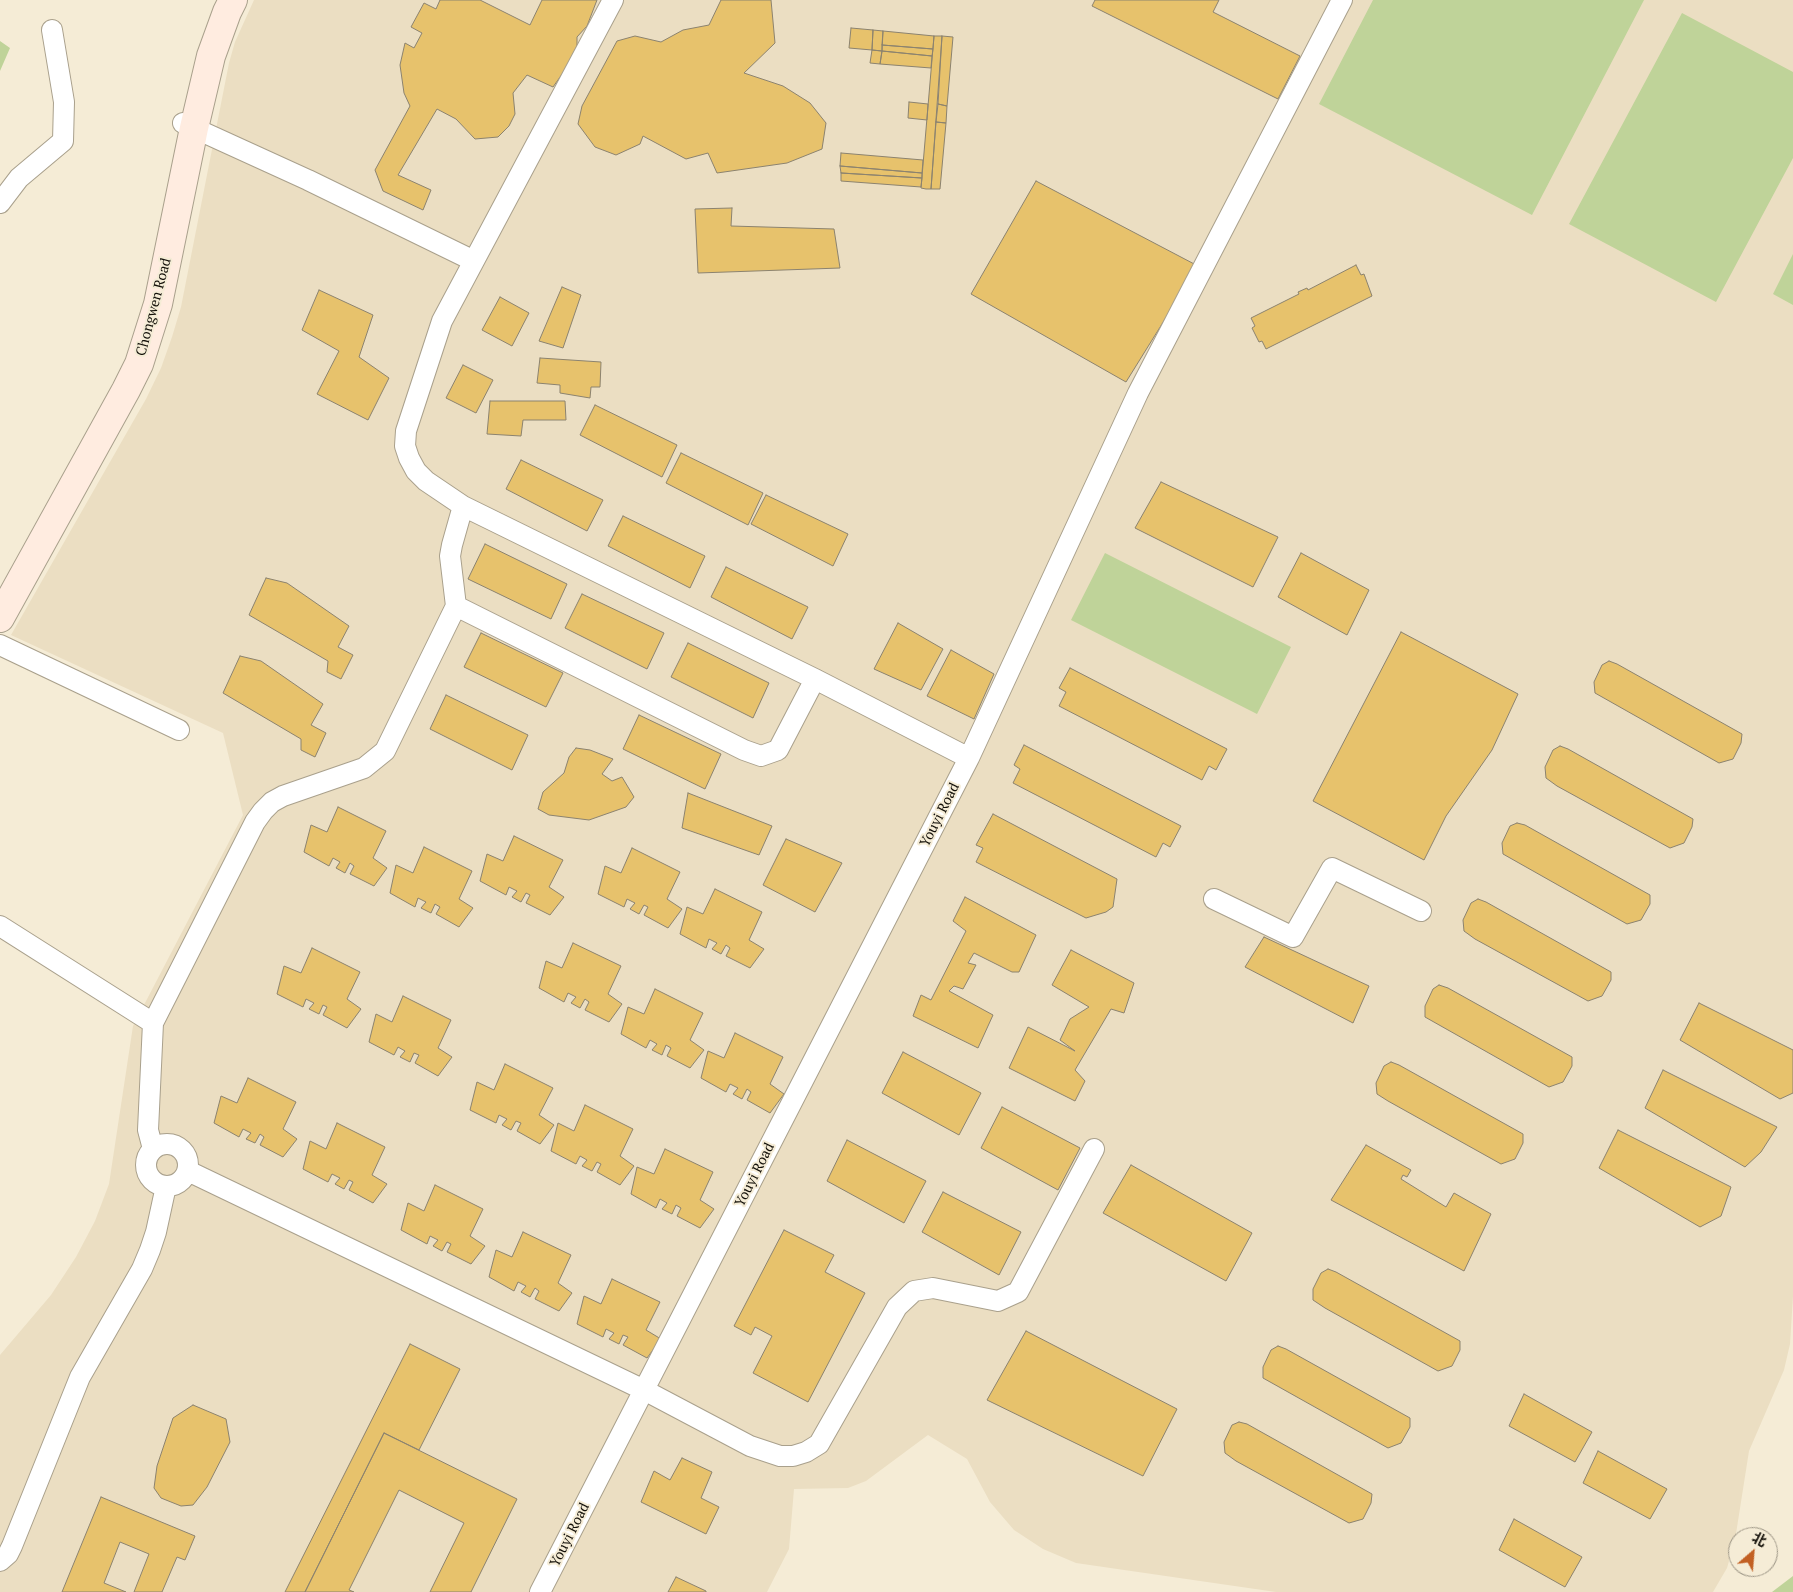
<!DOCTYPE html>
<html>
<head>
<meta charset="utf-8">
<style>
  body { margin:0 }
  #map { position:relative; width:1793px; height:1592px; overflow:hidden; background:#f5ecd6; font-family:"PT Serif","Noto Sans SC",serif }
  canvas { display:block }
  .north { position:absolute; left:1728px; top:1527px; width:50px; height:50px; box-sizing:border-box; background:#f5ecd6; border:1px solid #9b9484; border-radius:50%; rotate:27deg; font-size:14px; font-weight:700; line-height:20px; text-align:center; color:#131009 }
  .north::after { content:''; display:block; margin:auto; width:18px; height:22px; background:#c26023; clip-path:polygon(50% 0,100% 100%,50% 72%,0 100%) }
</style>
</head>
<body>
<div id="map">
<canvas width="1793" height="1592"></canvas>
<div class="north">北</div>
</div>
<script>
const ctx = document.querySelector('canvas').getContext('2d');
ctx.lineJoin = 'round';
function paint(path, color) {
  ctx.fillStyle = color;
  ctx.fill(path, 'evenodd');
}
function toPath(rows) {
  const path = new Path2D();
  for (const r of rows) {
    if (r.length === 3) {
      path.moveTo(r[0] + r[2], r[1]);
      path.arc(r[0], r[1], r[2], 0, 2 * Math.PI);
      continue;
    }
    path.moveTo(r[0], r[1]);
    for (let i = 2; i < r.length; i += 2) path.lineTo(r[i], r[i + 1]);
  }
  return path;
}
function trace(path, color, width, dash) {
  ctx.strokeStyle = color;
  ctx.lineWidth = width;
  ctx.lineCap = dash ? 'butt' : 'round';
  ctx.setLineDash(dash || []);
  ctx.stroke(path);
}
function label(font, color, halo, rows, align = 'center') {
  ctx.font = font + ' "PT Serif",serif';
  ctx.lineWidth = 4;
  ctx.setLineDash([]);
  ctx.textBaseline = 'middle';
  ctx.strokeStyle = halo;
  ctx.fillStyle = color;
  for (const [text, x, y, turn = 0] of rows) {
    ctx.save();
    ctx.translate(x, y);
    ctx.rotate((+turn || 0) * Math.PI / 180);
    ctx.textAlign = isNaN(turn) ? turn : align;
    if (halo) ctx.strokeText(text, 0, 0);
    ctx.fillText(text, 0, 0);
    ctx.restore();
  }
}
const built = toPath([
  [254,0,1793,0,1793,1296,1790,1344,1784,1370,1749,1451,1735,1540,1727,1568,1713,1592,1276,1592,1076,1563,1043,1549,1014,1530,990,1502,967,1459,928,1435,866,1481,848,1488,794,1489,789,1549,767,1592,0,1592,0,1355,51,1295,76,1257,95,1221,109,1184,133,1026,243,815,223,733,11,635,146,399,161,368,172,337,181,307,229,63,235,42]
]);
const green = toPath([
  [1373,0,1644,0,1532,215,1319,104],
  [1682,13,1793,72,1793,158,1716,302,1569,224],
  [0,41,10,48,0,71],
  [1793,254,1793,305,1773,294],
  [1105,553,1291,647,1257,714,1071,620],
  [1793,1576,1793,1592,1772,1592]
]);
const building = toPath([
  [440,0,480,0,530,25,542,0,597,0,587,26,577,37,577,46,565,70,553,87,527,75,513,93,515,114,509,126,498,137,475,139,456,119,437,109,398,175,431,190,423,210,383,191,375,170,410,106,404,93,400,65,405,43,414,48,422,33,411,27,424,3,436,9,440,0],
  [721,0,771,0,775,43,744,73,783,86,810,103,826,123,822,149,787,163,717,173,708,153,686,159,643,136,640,144,616,155,595,147,578,124,582,106,617,41,635,36,661,42,683,30,709,25,721,0],
  [1095,0,1219,0,1213,12,1300,56,1278,99,1092,6,1095,0],
  [851,28,873,30,872,50,849,48,851,28],
  [873,30,883,31,882,51,872,50,873,30],
  [883,31,934,36,933,49,882,45,883,31],
  [934,36,942,36,931,189,926,189,921,188,934,36],
  [942,36,953,37,947,106,938,104,942,36],
  [882,45,933,49,932,56,882,51,882,45],
  [872,50,882,51,880,64,870,63,872,50],
  [882,51,932,56,931,68,880,64,882,51],
  [909,102,928,104,927,120,908,118,909,102],
  [938,104,947,106,946,123,936,122,938,104],
  [936,122,946,123,940,189,931,189,936,122],
  [841,153,923,160,922,173,840,166,841,153],
  [840,166,922,173,922,178,841,173,840,166],
  [841,173,922,178,921,187,841,181,841,173],
  [1036,181,1198,266,1126,382,971,294,1036,181],
  [732,208,731,226,834,229,840,268,698,273,695,209,732,208],
  [1356,265,1361,275,1364,274,1372,296,1266,349,1262,341,1259,342,1252,328,1255,326,1251,318,1299,294,1298,292,1307,288,1308,290,1356,265],
  [562,287,581,295,563,348,539,341,562,287],
  [319,290,373,315,359,357,389,378,368,420,317,394,339,351,302,330,319,290],
  [500,297,529,313,512,346,482,330,500,297],
  [540,358,601,362,600,387,591,387,590,398,560,393,560,385,537,383,540,358],
  [463,365,493,380,476,413,446,398,463,365],
  [490,401,565,401,566,420,523,420,521,436,487,434,490,401],
  [595,405,677,445,662,477,580,435,595,405],
  [681,453,763,493,748,525,666,483,681,453],
  [521,460,603,500,587,531,506,489,521,460],
  [1161,482,1278,537,1253,587,1135,528,1161,482],
  [766,495,848,534,833,566,751,524,766,495],
  [623,516,705,556,690,588,608,546,623,516],
  [485,544,567,584,551,619,468,579,485,544],
  [1301,553,1369,590,1347,635,1278,597,1301,553],
  [726,567,808,607,792,639,711,597,726,567],
  [266,578,287,583,349,626,338,647,353,655,341,679,327,672,328,661,249,615,266,578],
  [582,594,664,633,647,669,565,628,582,594],
  [898,623,943,649,921,690,874,669,898,623],
  [1401,632,1518,694,1492,750,1446,816,1424,860,1313,801,1401,632],
  [481,633,563,673,546,707,464,667,481,633],
  [688,643,769,683,753,718,671,677,688,643],
  [951,650,994,674,974,719,927,696,951,650],
  [240,656,261,661,323,704,311,725,326,733,315,757,301,750,301,739,223,693,240,656],
  [1609,661,1617,664,1742,734,1741,743,1733,759,1719,763,1595,693,1594,682,1602,665,1609,661],
  [1070,668,1227,749,1216,770,1209,766,1202,780,1059,706,1066,692,1059,688,1070,668],
  [446,695,528,735,512,770,430,729,446,695],
  [639,715,721,754,705,789,623,749,639,715],
  [1024,745,1181,826,1170,847,1163,843,1156,857,1013,783,1020,769,1014,765,1024,745],
  [1560,746,1568,749,1693,819,1692,827,1684,843,1670,848,1557,786,1546,778,1545,767,1553,750,1560,746],
  [576,748,590,750,613,759,602,774,612,781,622,777,634,797,626,807,589,820,549,815,538,809,543,792,564,773,569,757,576,748],
  [688,793,772,826,759,855,682,828,688,793],
  [338,807,386,831,373,858,387,868,374,886,350,874,354,866,350,863,345,873,336,868,340,862,333,858,329,866,304,852,311,825,327,832,338,807],
  [993,814,1117,879,1113,907,1106,912,1086,918,976,862,983,848,976,845,993,814],
  [1517,823,1525,825,1650,895,1650,904,1641,920,1627,924,1503,854,1502,843,1510,826,1517,823],
  [514,836,563,860,549,887,564,897,550,915,526,903,530,895,526,893,521,902,512,897,517,891,509,887,506,895,480,881,487,854,503,861,514,836],
  [786,839,842,863,815,912,763,885,786,839],
  [424,847,472,871,459,899,473,908,459,927,436,914,440,907,435,904,431,913,421,908,426,902,418,898,415,907,390,893,396,865,413,873,424,847],
  [632,848,680,872,667,899,682,909,668,928,644,915,648,907,644,905,639,914,630,909,635,903,627,899,624,907,598,894,605,866,621,873,632,848],
  [715,889,762,912,749,940,764,949,750,968,726,956,730,948,726,945,721,954,712,949,717,943,709,939,706,948,680,934,687,907,703,914,715,889],
  [965,897,1036,935,1019,972,1012,972,974,953,968,963,976,965,963,989,954,986,949,991,993,1015,978,1048,913,1016,921,995,931,1000,966,931,953,921,965,897],
  [1478,899,1486,902,1611,972,1611,980,1602,996,1588,1001,1475,939,1464,931,1463,920,1471,903,1478,899],
  [1264,937,1369,986,1353,1023,1245,967,1264,937],
  [573,943,621,966,608,994,622,1004,609,1022,585,1010,589,1002,585,999,580,1008,571,1003,576,997,568,993,564,1002,539,988,546,961,562,968,573,943],
  [312,948,360,972,347,999,361,1009,347,1028,323,1015,327,1007,323,1005,319,1014,309,1009,314,1003,306,999,303,1007,277,994,284,966,301,973,312,948],
  [1071,950,1134,983,1124,1013,1111,1009,1075,1070,1085,1081,1075,1101,1009,1068,1028,1027,1075,1051,1060,1040,1070,1019,1089,1007,1052,985,1071,950],
  [1439,985,1448,988,1572,1057,1572,1066,1563,1082,1549,1087,1425,1017,1425,1006,1433,989,1439,985],
  [655,989,703,1013,690,1040,704,1050,690,1068,667,1056,671,1048,666,1045,662,1055,652,1050,657,1044,650,1040,646,1048,621,1034,628,1007,644,1014,655,989],
  [403,996,451,1020,438,1048,452,1057,438,1076,415,1063,419,1055,414,1053,410,1062,400,1057,405,1051,398,1047,394,1055,369,1042,376,1014,392,1022,403,996],
  [1699,1003,1793,1050,1793,1093,1780,1099,1680,1040,1699,1003],
  [735,1033,783,1057,770,1084,784,1094,770,1113,747,1100,751,1092,747,1089,742,1099,733,1094,738,1088,730,1084,726,1092,701,1078,708,1051,724,1058,735,1033],
  [903,1052,981,1093,959,1135,882,1093,903,1052],
  [1391,1062,1399,1065,1523,1134,1523,1143,1515,1159,1501,1164,1388,1101,1377,1094,1376,1083,1384,1066,1391,1062],
  [505,1064,553,1088,539,1115,554,1125,540,1144,517,1131,521,1123,516,1121,511,1130,502,1125,507,1119,499,1115,496,1123,470,1110,477,1082,494,1090,505,1064],
  [1663,1070,1777,1127,1761,1152,1745,1167,1645,1108,1663,1070],
  [248,1078,296,1102,283,1129,297,1139,283,1157,260,1145,264,1137,260,1134,255,1143,246,1139,251,1133,243,1129,239,1137,214,1123,221,1096,237,1103,248,1078],
  [585,1105,633,1129,620,1156,634,1166,620,1185,597,1172,601,1164,597,1162,592,1171,582,1166,587,1160,580,1156,576,1164,551,1151,558,1123,574,1131,585,1105],
  [1002,1107,1080,1148,1058,1190,981,1148,1002,1107],
  [337,1123,385,1147,372,1175,387,1184,373,1203,349,1190,353,1182,349,1180,344,1189,335,1184,340,1178,332,1174,328,1182,303,1169,310,1141,326,1149,337,1123],
  [1618,1130,1731,1187,1721,1216,1700,1227,1599,1168,1618,1130],
  [847,1140,926,1181,904,1223,827,1181,847,1140],
  [1366,1145,1411,1170,1407,1177,1403,1175,1401,1179,1446,1207,1454,1193,1491,1214,1464,1271,1331,1200,1366,1145],
  [665,1149,713,1172,700,1200,714,1209,700,1228,677,1216,681,1208,676,1205,672,1214,662,1209,667,1203,660,1199,656,1208,631,1194,637,1167,654,1174,665,1149],
  [1131,1165,1252,1233,1226,1281,1103,1213,1131,1165],
  [435,1185,483,1209,470,1236,485,1246,471,1264,447,1252,451,1244,447,1242,442,1251,433,1246,438,1240,430,1236,427,1244,401,1230,408,1203,424,1211,435,1185],
  [943,1192,1021,1232,999,1275,922,1232,943,1192],
  [784,1230,834,1255,825,1272,865,1293,808,1402,753,1373,772,1336,755,1327,751,1335,734,1326,784,1230],
  [523,1232,571,1255,558,1283,572,1293,559,1311,535,1299,539,1291,535,1288,530,1297,521,1292,526,1286,518,1282,514,1291,489,1277,496,1250,512,1257,523,1232],
  [1328,1269,1336,1272,1460,1341,1460,1350,1452,1366,1438,1371,1325,1308,1313,1300,1313,1289,1321,1273,1328,1269],
  [612,1279,660,1302,646,1330,661,1339,647,1358,623,1345,628,1337,623,1335,619,1344,609,1339,614,1333,606,1329,603,1337,577,1324,584,1296,601,1304,612,1279],
  [1026,1331,1177,1409,1143,1476,987,1400,1026,1331],
  [410,1344,460,1369,419,1450,384,1433,305,1592,285,1592,410,1344],
  [1278,1346,1286,1349,1410,1418,1410,1427,1401,1443,1388,1448,1263,1378,1263,1367,1271,1350,1278,1346],
  [1524,1394,1592,1432,1575,1462,1509,1426,1524,1394],
  [193,1405,226,1419,230,1442,207,1487,193,1505,181,1506,161,1498,154,1488,157,1466,173,1418,193,1405],
  [1239,1422,1247,1424,1372,1494,1371,1503,1363,1519,1349,1523,1236,1461,1225,1453,1224,1442,1232,1425,1239,1422],
  [384,1433,517,1499,471,1592,430,1592,464,1523,399,1490,349,1590,354,1592,305,1592,384,1433],
  [1598,1451,1667,1489,1650,1519,1583,1483,1598,1451],
  [682,1458,712,1472,701,1498,719,1507,706,1534,641,1502,654,1471,670,1480,682,1458],
  [101,1497,195,1536,185,1560,177,1557,162,1592,134,1592,149,1554,120,1542,104,1583,126,1592,62,1592,101,1497],
  [1514,1519,1582,1557,1565,1587,1499,1550,1514,1519],
  [676,1577,706,1591,706,1592,668,1592,676,1577]
]);
const street = toPath([
  [613,0,442,321,406,431,405,446,409,458,416,471,426,481,463,506,815,679,969,758,1138,393,1342,0],
  [183,123,308,180,474,261],
  [0,203,19,178,63,141,64,102,52,30],
  [456,606,744,750,761,756,778,750,815,679],
  [0,645,179,730],
  [1214,899,1293,937,1332,868,1421,911],
  [0,926,153,1023],
  [167,1165,21],
  [153,1149,148,1130,153,1023,255,822,263,811,272,802,283,796,364,768,385,751,456,606,450,556,452,545,463,506],
  [188,1171,644,1390,750,1446,780,1456,793,1456,806,1452,819,1444,897,1307,914,1291,933,1288,998,1301,1018,1292,1094,1149],
  [0,1561,8,1554,12,1546,80,1377,142,1269,150,1250,156,1232,166,1186],
  [540,1592,969,758]
]);
const secondary = toPath([
  [0,618,126,390,139,364,158,304,194,128,211,56,227,12,233,0]
]);
const streetNames = [
  ["Chongwen Road",154,307,-75],
  ["Youyi Road",940,815,-63],
  ["Youyi Road",755,1175,-63],
  ["Youyi Road",570,1535,-63]
];
paint(built, '#ebdec2');
paint(green, '#bfd399');
paint(building, '#e7c26c');
trace(building, '#8c836f', 1);
trace(street, '#a9a08c', 22);
trace(secondary, '#a9a08c', 30);
trace(street, '#fff', 20);
trace(secondary, '#ffece0', 28);
label('14px', '#131009', '#f5ecd6', streetNames);
</script>
</body>
</html>
